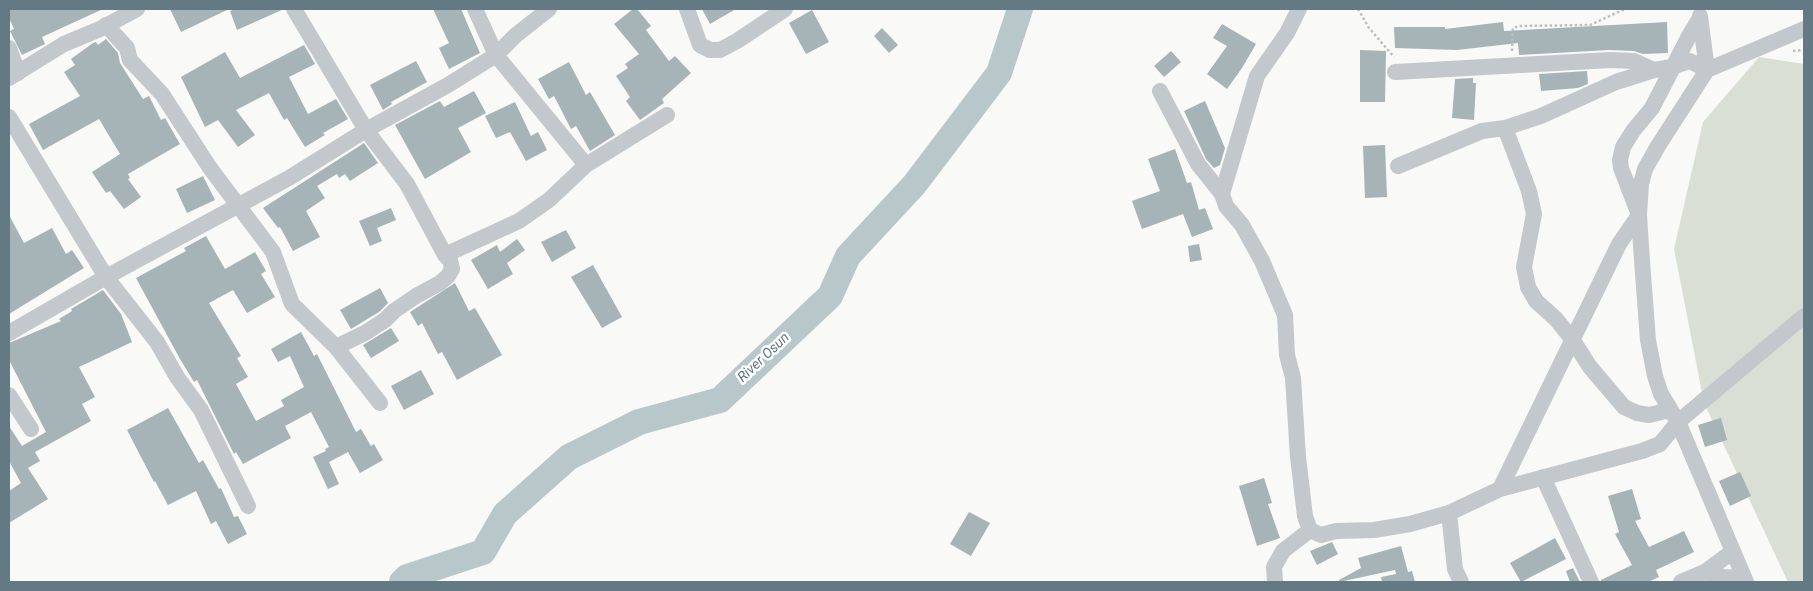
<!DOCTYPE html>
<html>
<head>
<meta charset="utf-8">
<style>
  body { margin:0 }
  #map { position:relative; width:1813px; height:591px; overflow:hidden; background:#f9f9f7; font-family:Roboto,sans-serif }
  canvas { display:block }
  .frame { position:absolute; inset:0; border:10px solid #637a84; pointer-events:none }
</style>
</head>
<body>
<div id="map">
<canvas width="1813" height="591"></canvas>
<div class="frame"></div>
</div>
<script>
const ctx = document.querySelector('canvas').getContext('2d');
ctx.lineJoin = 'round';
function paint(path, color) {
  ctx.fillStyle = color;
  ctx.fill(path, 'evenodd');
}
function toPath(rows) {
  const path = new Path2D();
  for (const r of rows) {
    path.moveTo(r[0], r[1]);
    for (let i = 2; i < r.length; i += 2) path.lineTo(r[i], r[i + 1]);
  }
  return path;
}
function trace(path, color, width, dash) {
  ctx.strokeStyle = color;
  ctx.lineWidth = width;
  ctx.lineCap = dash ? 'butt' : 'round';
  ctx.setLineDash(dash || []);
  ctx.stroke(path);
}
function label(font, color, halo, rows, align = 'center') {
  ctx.font = font + ' Roboto,sans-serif';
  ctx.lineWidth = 5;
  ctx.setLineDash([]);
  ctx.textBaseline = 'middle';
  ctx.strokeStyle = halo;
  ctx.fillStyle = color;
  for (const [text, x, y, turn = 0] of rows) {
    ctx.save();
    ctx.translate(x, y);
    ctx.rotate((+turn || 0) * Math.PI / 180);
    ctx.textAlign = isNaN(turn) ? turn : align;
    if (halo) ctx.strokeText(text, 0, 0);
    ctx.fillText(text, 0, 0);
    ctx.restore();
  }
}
const green = toPath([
  [1759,57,1804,64,1804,582,1788,582,1704,403,1674,249,1703,122]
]);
const river = toPath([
  [402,582,407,577,483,552,505,514,569,457,639,422,720,400,830,296,848,256,914,185,999,73,1020,9]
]);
const building = toPath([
  [9,9,103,9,42,37,45,44,22,55,10,31,14,29,9,18],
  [170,9,229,9,181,32],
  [236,9,284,9,237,30,230,11],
  [433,9,461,9,480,53,449,69,439,48,449,43],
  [633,9,637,9,651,26,646,30,669,61,675,56,691,73,662,99,664,103,640,120,626,101,630,97,616,76,628,68,625,64,639,54,614,24],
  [702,9,736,9,710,24],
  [812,10,829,42,806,54,789,23],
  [1503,22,1504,31,1667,22,1668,53,1643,54,1634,51,1609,50,1519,55,1518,43,1457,50,1395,48,1394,27,1445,27,1445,29],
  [1222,24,1256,44,1242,68,1227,89,1207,74,1227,46,1213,38],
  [882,28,898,45,889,53,874,36],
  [106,39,118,53,120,63,143,99,149,96,161,120,165,118,180,144,128,174,130,178,128,179,141,197,124,209,110,191,106,193,92,172,120,154,99,119,43,150,29,124,80,96,64,72,75,65,71,59,93,43,96,42,98,45],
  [304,45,315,64,289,77,308,114,336,99,348,119,323,133,325,135,305,147,287,118,284,120,269,93,236,110,255,135,238,147,218,120,205,127,181,77,225,52,240,78],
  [1360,50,1386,51,1385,102,1360,102],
  [1171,51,1181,62,1164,77,1154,66],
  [416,61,427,82,391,102,392,104,383,110,370,85],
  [569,62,586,95,590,92,615,135,590,151,576,126,571,129,554,96,549,99,538,79],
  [1587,71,1588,84,1578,88,1541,91,1539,74],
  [1473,78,1473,83,1476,83,1474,120,1452,118,1455,79],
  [474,91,486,113,458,128,471,152,425,179,395,125,440,101,444,107],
  [1205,101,1225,148,1220,165,1214,168,1206,159,1184,111],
  [515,102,531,136,538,132,547,150,526,161,510,132,496,138,485,116],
  [364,143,378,163,350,181,345,174,339,178,337,174,317,186,325,198,306,211,320,237,293,251,280,227,278,228,263,208],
  [1385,145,1387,197,1365,198,1363,146],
  [1175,149,1187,183,1191,182,1199,210,1205,208,1213,229,1192,237,1183,214,1142,229,1132,201,1160,191,1148,159],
  [203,176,215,200,187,213,176,189],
  [391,208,396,220,377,228,382,241,370,246,359,221],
  [9,215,24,243,52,228,66,254,72,250,84,268,9,314],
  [566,230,576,248,552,262,541,242],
  [206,236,225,269,255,252,266,271,261,274,275,297,247,313,233,290,209,303,241,356,237,358,248,377,236,384,256,421,284,406,281,400,304,387,290,356,278,362,271,349,301,332,314,356,317,354,356,432,361,429,371,446,374,444,383,460,360,473,348,452,329,462,339,484,328,489,313,457,326,451,325,449,329,447,311,412,285,426,291,438,243,464,236,452,234,454,197,380,194,382,180,359,136,278,186,251,184,248],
  [517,239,525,250,507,263,513,274,488,289,471,260,497,245,500,252],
  [1199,244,1202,260,1190,262,1188,246],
  [593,265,622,317,602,328,571,277],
  [455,283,469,311,475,308,502,355,457,380,442,352,438,354,422,323,418,326,410,312],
  [380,288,388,303,379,312,351,329,340,310],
  [103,290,121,314,132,342,79,367,95,397,82,404,91,421,35,452,40,461,28,468,48,499,9,523,9,491,21,483,9,461,9,426,22,446,46,432,9,360,9,343,61,321,59,319,72,311,71,309],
  [391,328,399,341,371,358,363,345],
  [421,370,434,394,404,410,391,386],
  [168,408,199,463,203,460,219,489,221,488,234,517,238,516,247,534,228,544,216,521,211,524,196,491,168,505,155,481,154,482,127,430],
  [1721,418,1727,440,1705,447,1698,425],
  [1740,472,1751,496,1730,506,1719,481],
  [1264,478,1272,503,1268,504,1280,538,1257,546,1239,486],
  [1632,489,1641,519,1635,521,1649,547,1684,531,1694,552,1656,570,1659,577,1648,582,1601,582,1601,580,1632,565,1615,534,1619,532,1608,496],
  [969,512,990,523,971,556,950,544],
  [1555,538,1566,559,1521,582,1510,563],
  [1332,542,1338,554,1317,565,1310,551],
  [1401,546,1408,572,1412,571,1415,582,1382,582,1381,577,1396,574,1395,570,1339,582,1339,580,1361,568,1358,558],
  [1573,568,1580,582,1570,582,1566,571]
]);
const path = toPath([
  [1358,9,1369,28,1394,57],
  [1512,51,1513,28,1519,26,1590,25,1625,9],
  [1793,51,1804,50]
]);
const minor = toPath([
  [294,9,366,130,407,184,445,255,450,260,452,269,448,276,440,283,416,296,394,311,385,320,365,333,336,347],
  [687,9,700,45,710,50,720,50,737,41,785,9],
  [1299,9,1287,33,1257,76,1222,194,1226,206,1242,225,1262,261,1285,315,1287,355,1293,378,1298,457,1305,516,1310,530,1321,535,1336,531,1374,530,1410,524,1449,513,1500,489,1642,451,1660,444,1678,422,1804,316],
  [1700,16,1707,70],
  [106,25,127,48,130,60,162,94,210,168,273,252,292,304,336,347,380,403],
  [9,48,18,73],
  [1395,72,1610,60,1634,61,1654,70],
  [9,78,64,44,100,29,137,9],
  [1160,91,1198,164,1222,194],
  [9,117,106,277,157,342,177,377,201,410,248,506],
  [1505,128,1529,191,1534,214,1524,267,1528,287,1536,301,1556,319,1572,339,1590,367,1624,407,1637,413,1649,415,1670,410],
  [586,165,667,115],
  [1398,166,1482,131,1505,128,1541,116,1616,82,1654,70,1672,67,1690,61,1707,70],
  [445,255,519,221,549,200,586,165,496,55,475,9],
  [9,333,106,277,289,178,366,130,448,85,496,55,516,35,549,9],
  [9,395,31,429],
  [1543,477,1591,582],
  [1500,489,1619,244,1639,215,1621,168,1620,160,1623,147,1633,131,1652,108,1689,36,1700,18],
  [1449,513,1455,569,1461,582],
  [1705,572,1723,577,1744,578],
  [1275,582,1274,567,1283,551,1310,530],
  [1681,582,1705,572,1732,552],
  [1746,582,1678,422,1661,394,1655,376,1648,340,1642,261,1639,215,1641,184,1645,169,1658,146,1707,70,1804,29]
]);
const waterNames = [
  ["River Osun",764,358,-43]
];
paint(green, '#dadfd6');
trace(river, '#b8c8ca', 26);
paint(building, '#a6b3b7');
trace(path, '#babfc1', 2.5, [2.5, 2.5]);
trace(minor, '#c2c8cb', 16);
label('italic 14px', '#5e787d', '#fff', waterNames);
</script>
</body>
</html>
